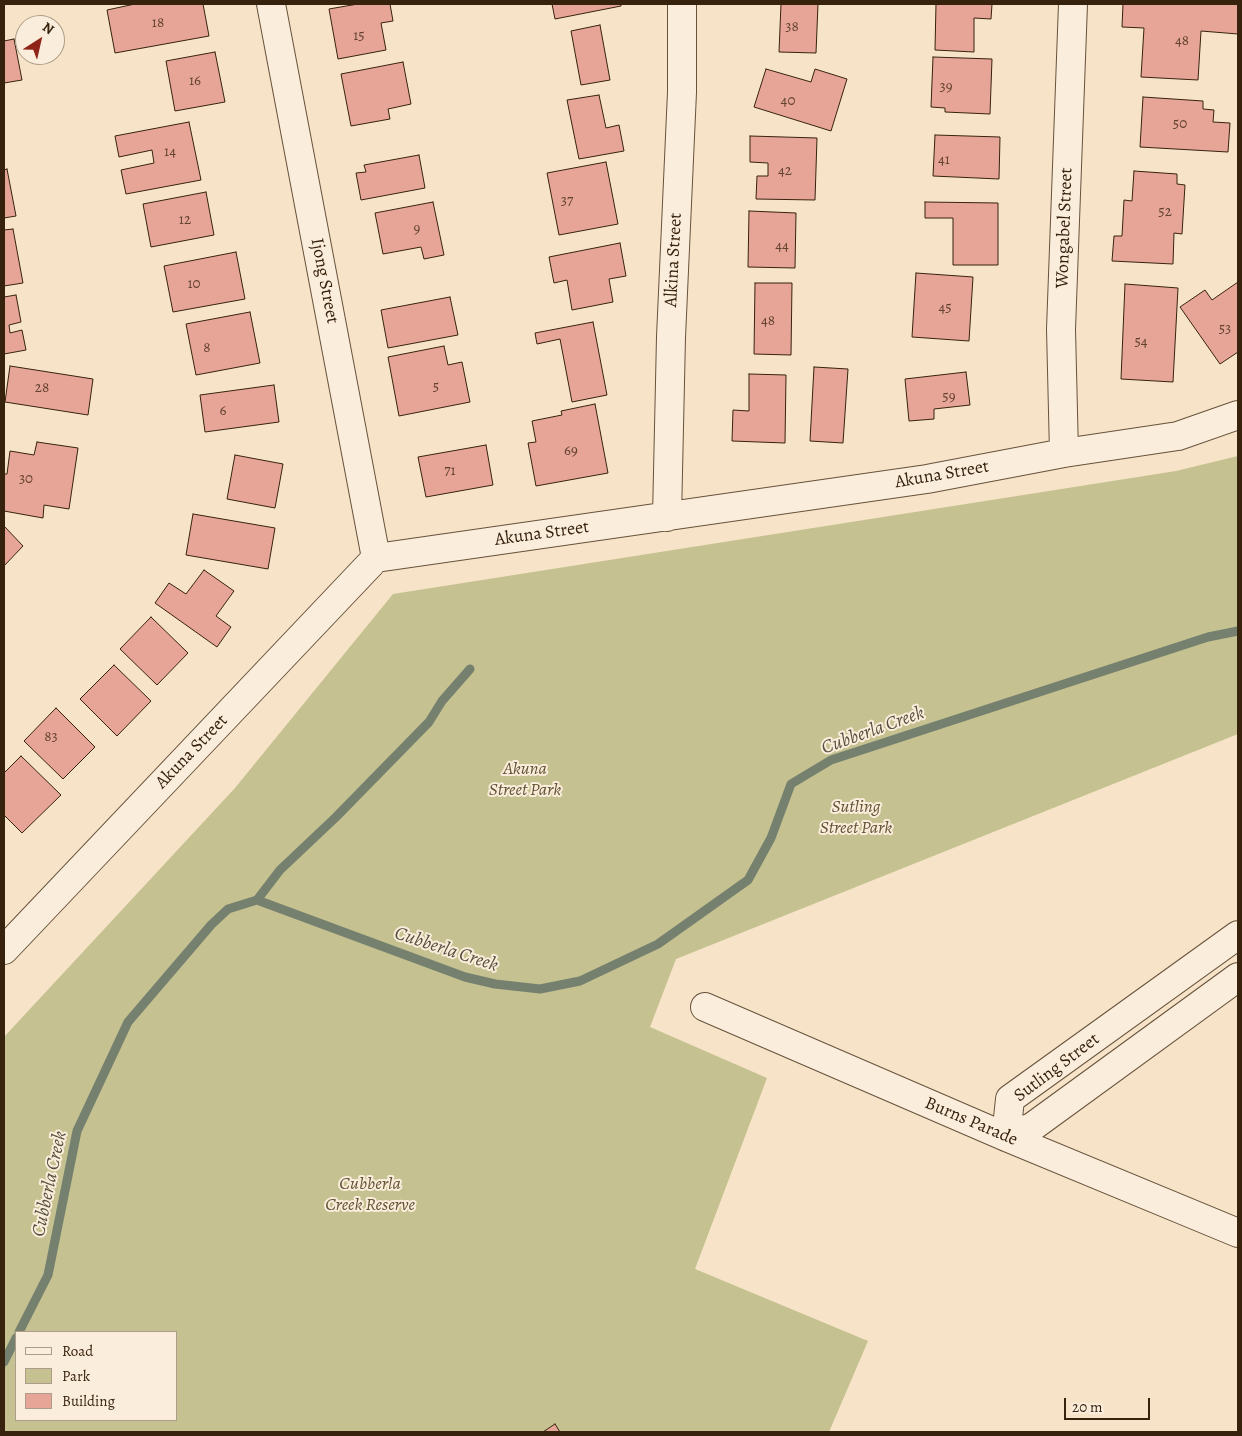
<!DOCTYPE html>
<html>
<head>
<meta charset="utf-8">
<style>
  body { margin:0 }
  #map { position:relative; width:1242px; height:1436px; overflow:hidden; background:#f7e3c7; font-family:Alegreya,serif }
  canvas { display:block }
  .frame { position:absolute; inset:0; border:5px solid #37220d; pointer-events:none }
  .legend { position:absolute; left:15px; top:1331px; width:162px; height:90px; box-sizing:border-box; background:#faeddb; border:1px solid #ac9c89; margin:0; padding:6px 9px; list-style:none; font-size:15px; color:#37220d }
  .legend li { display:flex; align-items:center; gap:10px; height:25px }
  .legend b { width:25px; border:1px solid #ac9c89 }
  .north { position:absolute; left:15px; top:15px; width:50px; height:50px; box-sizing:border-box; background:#faeddb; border:1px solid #ac9c89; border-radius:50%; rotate:35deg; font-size:14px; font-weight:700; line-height:20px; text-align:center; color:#37220d }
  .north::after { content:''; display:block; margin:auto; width:18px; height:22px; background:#8f2418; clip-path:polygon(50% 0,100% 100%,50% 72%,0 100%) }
  .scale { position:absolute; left:1064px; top:1398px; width:86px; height:22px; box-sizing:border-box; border:2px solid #37220d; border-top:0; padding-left:6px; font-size:15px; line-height:18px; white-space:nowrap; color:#37220d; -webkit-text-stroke:4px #faeddb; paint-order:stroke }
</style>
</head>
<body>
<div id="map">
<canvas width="1242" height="1436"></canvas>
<div class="frame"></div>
<ul class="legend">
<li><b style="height:6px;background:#faeddb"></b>Road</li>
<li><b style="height:14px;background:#c5c190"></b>Park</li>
<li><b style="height:14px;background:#e7a598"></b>Building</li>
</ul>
<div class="north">N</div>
<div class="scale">20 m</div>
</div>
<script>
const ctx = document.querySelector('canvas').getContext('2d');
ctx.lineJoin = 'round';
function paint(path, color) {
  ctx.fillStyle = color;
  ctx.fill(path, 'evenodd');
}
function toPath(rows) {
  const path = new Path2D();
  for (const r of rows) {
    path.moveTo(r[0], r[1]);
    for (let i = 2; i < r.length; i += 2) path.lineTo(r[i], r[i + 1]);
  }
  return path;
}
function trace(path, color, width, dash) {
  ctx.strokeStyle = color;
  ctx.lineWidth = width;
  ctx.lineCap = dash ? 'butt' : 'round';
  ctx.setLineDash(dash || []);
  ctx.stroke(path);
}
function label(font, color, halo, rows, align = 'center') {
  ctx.font = font + ' Alegreya,serif';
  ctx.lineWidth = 4;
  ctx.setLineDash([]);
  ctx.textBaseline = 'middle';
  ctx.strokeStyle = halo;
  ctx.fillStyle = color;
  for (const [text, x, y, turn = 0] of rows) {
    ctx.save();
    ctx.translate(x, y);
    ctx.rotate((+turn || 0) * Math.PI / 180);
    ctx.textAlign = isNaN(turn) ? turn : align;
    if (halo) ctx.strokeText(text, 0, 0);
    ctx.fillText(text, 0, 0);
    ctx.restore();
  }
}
const green = toPath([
  [1238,456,1238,734,676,959,650,1027,767,1078,695,1269,868,1341,829,1432,4,1432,4,1037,235,788,393,594,1176,471],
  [16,1332,176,1332,176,1420,16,1420]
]);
const stream = toPath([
  [257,900,280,870,336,817,429,722,442,701,470,669],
  [19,1332,48,1275,77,1131,128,1022,211,925,228,909,257,900,465,977,495,984,540,989,580,981,658,944,748,880,771,838,791,784,831,760,1208,637,1238,631],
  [4,1362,16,1338]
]);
const building = toPath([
  [135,4,203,4,209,36,115,53,107,10,135,4],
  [358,4,390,4,393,21,381,23,386,50,338,59,329,9,358,4],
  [552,4,621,4,621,6,555,19,552,4],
  [781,4,818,4,816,53,779,52,781,4],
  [936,4,992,4,991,19,974,18,974,52,935,50,936,4],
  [1123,4,1238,4,1238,34,1201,31,1198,80,1141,77,1144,28,1122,27,1123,4],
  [600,25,610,80,581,85,571,31,600,25],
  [14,39,22,80,4,83,4,41,14,39],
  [215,52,225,102,175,111,166,61,215,52],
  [933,57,992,59,990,114,945,112,945,108,931,107,933,57],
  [403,62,411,104,388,109,390,119,351,126,341,74,403,62],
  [766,69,811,82,815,69,847,79,831,131,754,107,766,69],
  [599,95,606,128,619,125,624,151,579,159,567,100,599,95],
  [1143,97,1203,101,1203,109,1214,110,1213,122,1230,123,1228,152,1140,147,1143,97],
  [189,122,201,180,126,194,121,170,154,163,152,150,119,157,115,136,189,122],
  [935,135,1000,137,999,179,933,176,935,135],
  [750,136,817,138,815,200,756,199,757,176,768,176,768,163,750,162,750,136],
  [419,155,425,188,361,200,356,173,366,172,364,165,419,155],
  [606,162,618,224,559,235,547,173,606,162],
  [7,169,16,216,4,218,4,170,7,169],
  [1134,171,1177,174,1177,184,1185,185,1182,234,1174,233,1173,264,1112,261,1114,236,1122,236,1124,200,1132,201,1134,171],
  [206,192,214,235,151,247,143,204,206,192],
  [433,202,444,255,424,259,421,247,383,254,375,213,433,202],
  [925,202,998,203,998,265,953,265,953,218,925,218,925,202],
  [749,211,796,213,795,268,748,267,749,211],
  [13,229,23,283,4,286,4,230,13,229],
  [620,243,626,276,609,279,613,302,572,310,567,280,554,283,549,257,620,243],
  [236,252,245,299,173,312,164,266,236,252],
  [916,273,973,277,969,341,912,337,916,273],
  [1238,282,1238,352,1220,364,1180,307,1205,290,1212,300,1238,282],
  [755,283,792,283,791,355,754,354,755,283],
  [1125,284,1178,288,1173,382,1121,379,1125,284],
  [16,295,21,322,9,325,10,333,22,330,26,350,4,354,4,297,16,295],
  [450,297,458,335,388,348,381,310,450,297],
  [250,312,260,363,196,375,186,324,250,312],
  [593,322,607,395,572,402,560,339,537,344,535,333,593,322],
  [444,346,448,365,462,362,470,402,399,416,388,357,444,346],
  [10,366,93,379,88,415,5,402,10,366],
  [814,367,848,369,843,443,810,441,814,367],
  [966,372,970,405,934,409,934,419,909,421,905,379,966,372],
  [749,374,786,375,785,443,732,441,733,410,749,411,749,374],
  [274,385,279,422,205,432,200,395,274,385],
  [595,404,608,473,536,486,528,443,536,442,532,421,562,415,561,411,595,404],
  [37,442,78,448,69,509,44,505,43,518,4,511,4,474,7,474,10,451,34,455,37,442],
  [486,445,493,485,426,497,418,457,486,445],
  [235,455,283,464,275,508,227,499,235,455],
  [193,514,275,528,268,569,186,555,193,514],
  [4,526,23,546,4,566,4,526],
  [204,570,234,591,216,616,231,627,217,647,155,603,169,583,186,594,204,570],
  [151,617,188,653,157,685,120,649,151,617],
  [114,665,151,701,117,736,80,699,114,665],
  [56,708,95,747,63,779,24,741,56,708],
  [21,756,61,795,22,833,4,815,4,773,21,756],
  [555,1424,560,1432,543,1432,555,1424]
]);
const minor = toPath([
  [271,4,376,558],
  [1064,453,1061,329,1073,4],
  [667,517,671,337,682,92,682,4],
  [1238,935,1010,1099,1006,1137,1032,1127,1238,977],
  [4,950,376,558,927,479,1064,453,1178,436,1238,415],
  [705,1007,1006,1137,1238,1233]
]);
const numberNames = [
  ["18",158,23],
  ["38",792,27],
  ["15",359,36],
  ["48",1182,41],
  ["16",195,81],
  ["39",946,87],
  ["40",788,101],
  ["50",1180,124],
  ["14",170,152],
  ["41",944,160],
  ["42",785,171],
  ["37",567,201],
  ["52",1165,212],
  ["12",185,220],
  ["9",417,229],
  ["44",782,246],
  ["10",194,284],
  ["45",945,308],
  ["48",768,321],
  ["53",1225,329],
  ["54",1141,342],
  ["8",207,348],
  ["5",436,387],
  ["28",42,388],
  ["59",949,397],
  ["6",223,411],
  ["69",571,451],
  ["71",450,471],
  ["30",26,479],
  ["83",51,737]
];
const streetNames = [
  ["Wongabel Street",1065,228,-88],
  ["Alkina Street",674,260,-87],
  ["Ijong Street",324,281,79],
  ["Akuna Street",942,475,-10],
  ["Akuna Street",542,534,-8],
  ["Akuna Street",192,752,-46],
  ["Sutling Street",1057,1068,-37],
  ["Burns Parade",971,1122,23]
];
const parkNames = [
  ["Akuna",525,770],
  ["Street Park",525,791],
  ["Sutling",856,808],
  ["Street Park",856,829],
  ["Cubberla",370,1185],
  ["Creek Reserve",370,1206]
];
const waterNames = [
  ["Cubberla Creek",873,731,-20],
  ["Cubberla Creek",446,950,18],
  ["Cubberla Creek",50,1184,-78]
];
paint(green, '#c5c190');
trace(stream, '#75806f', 9);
paint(building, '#e7a598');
trace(building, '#37220d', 1);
trace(minor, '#67523c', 30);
trace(minor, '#faeddb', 28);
label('15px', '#634330', null, numberNames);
label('18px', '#37220d', '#faeddb', streetNames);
label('italic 18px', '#625234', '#faeddb', parkNames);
label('italic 19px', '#56513e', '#faeddb', waterNames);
</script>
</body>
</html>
